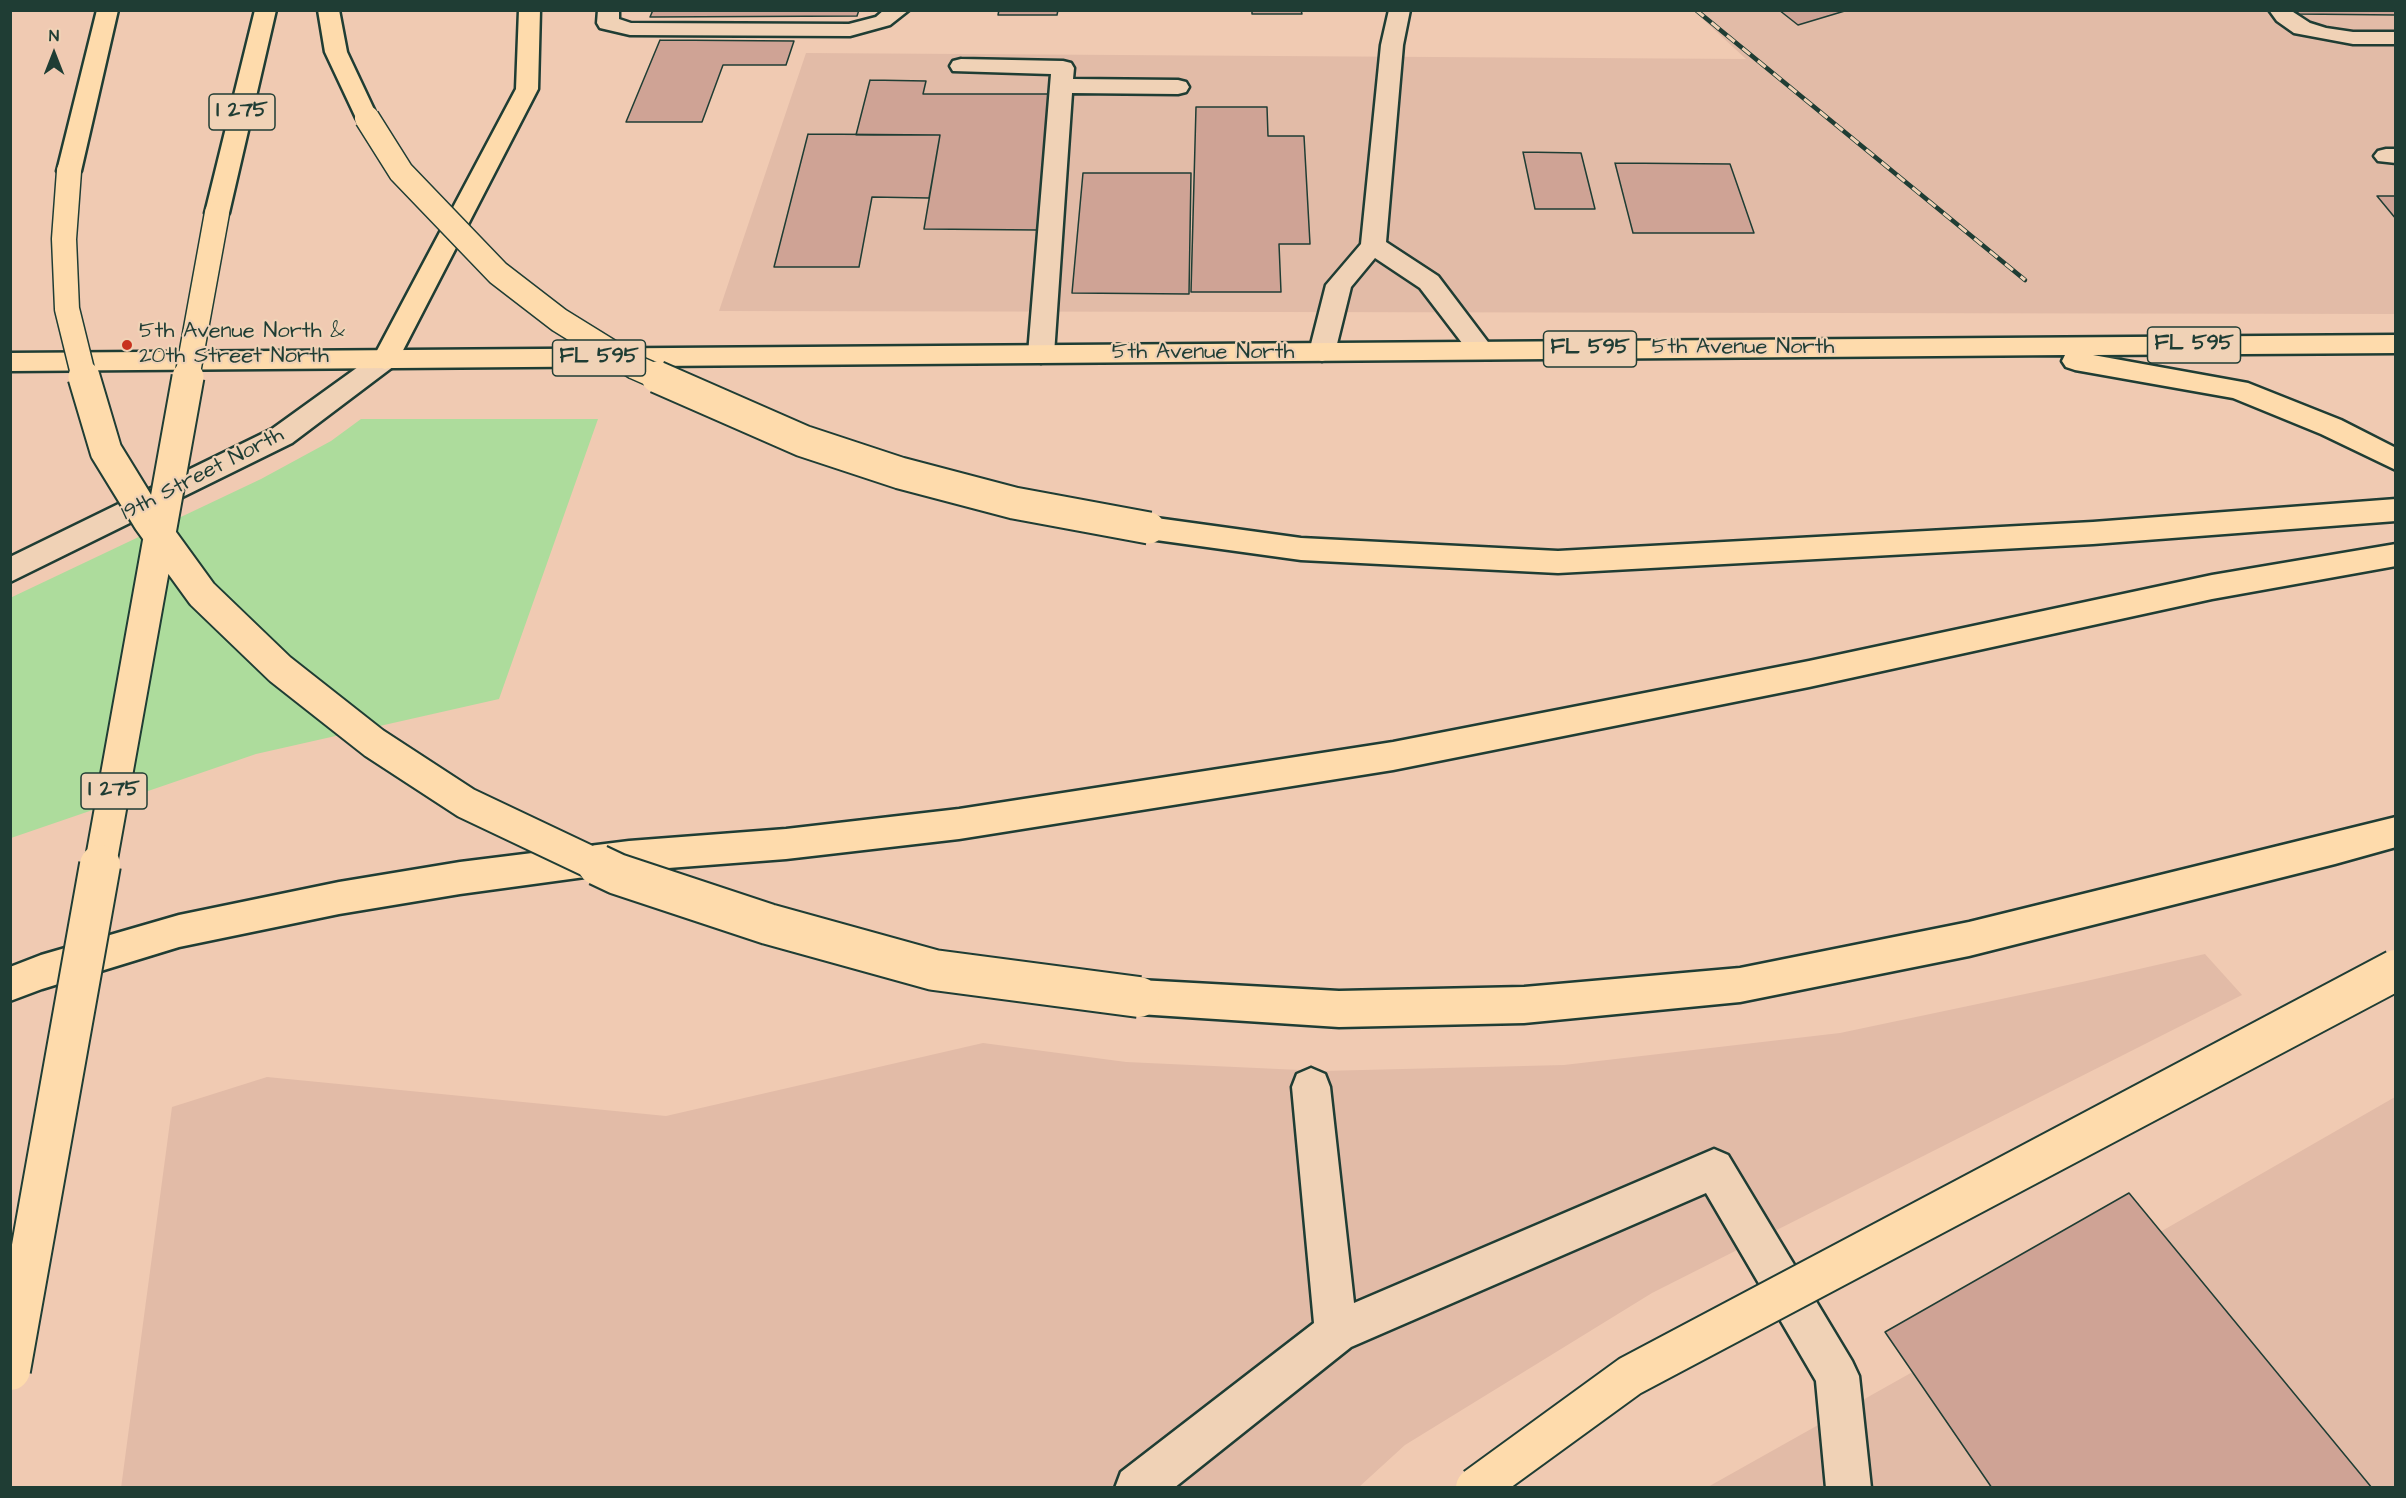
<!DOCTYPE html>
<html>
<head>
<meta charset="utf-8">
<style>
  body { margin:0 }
  #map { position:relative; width:2406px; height:1498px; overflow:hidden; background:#f0cab2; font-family:"Architects Daughter",sans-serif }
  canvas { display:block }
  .frame { position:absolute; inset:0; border:12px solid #1f3d34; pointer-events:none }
  .north { position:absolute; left:24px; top:24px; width:60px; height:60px; -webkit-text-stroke:4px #f0d2b6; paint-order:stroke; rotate:0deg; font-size:16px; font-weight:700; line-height:24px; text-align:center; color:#1f3d34 }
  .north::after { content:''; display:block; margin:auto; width:21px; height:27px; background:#1f3d34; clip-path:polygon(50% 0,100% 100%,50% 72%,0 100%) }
</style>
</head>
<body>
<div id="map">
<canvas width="2406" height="1498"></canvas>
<div class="frame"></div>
<div class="north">N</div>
</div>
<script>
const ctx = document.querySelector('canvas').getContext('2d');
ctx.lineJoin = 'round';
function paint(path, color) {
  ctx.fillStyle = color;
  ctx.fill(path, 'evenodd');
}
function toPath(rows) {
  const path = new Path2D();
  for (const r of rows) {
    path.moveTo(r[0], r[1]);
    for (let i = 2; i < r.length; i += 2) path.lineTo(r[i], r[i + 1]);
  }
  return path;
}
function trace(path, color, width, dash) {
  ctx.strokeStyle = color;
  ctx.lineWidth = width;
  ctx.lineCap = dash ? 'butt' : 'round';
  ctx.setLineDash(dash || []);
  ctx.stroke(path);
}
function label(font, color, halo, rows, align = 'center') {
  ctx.font = font + ' "Architects Daughter",sans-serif';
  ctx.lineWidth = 4.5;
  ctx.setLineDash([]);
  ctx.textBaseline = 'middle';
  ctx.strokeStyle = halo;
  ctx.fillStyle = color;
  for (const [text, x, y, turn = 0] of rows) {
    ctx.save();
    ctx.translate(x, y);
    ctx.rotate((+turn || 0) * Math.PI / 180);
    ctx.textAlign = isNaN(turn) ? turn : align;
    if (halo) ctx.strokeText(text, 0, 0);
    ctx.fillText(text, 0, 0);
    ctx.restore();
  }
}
const built = toPath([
  [1694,11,2395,11,2395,314,719,311,806,53,1746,59],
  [2205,954,2242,995,1652,1293,1405,1445,1359,1487,121,1488,172,1107,267,1077,666,1116,983,1043,1126,1062,1322,1071,1564,1065,1840,1033,2082,982],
  [2395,1097,2395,1487,1706,1488,2087,1274]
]);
const green = toPath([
  [361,419,598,419,499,699,256,754,11,838,10,598,261,479,331,441]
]);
const building = toPath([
  [653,10,859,10,857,16,650,17,653,10],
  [999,10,1058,10,1057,15,998,15,999,10],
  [1252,10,1301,10,1302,14,1252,14,1252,10],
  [1779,10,1848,10,1798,25,1779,10],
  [2295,10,2396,10,2396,15,2299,14,2295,10],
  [660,40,794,41,786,65,723,65,702,122,626,122,660,40],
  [870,80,926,81,923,94,1054,94,1038,230,924,229,940,135,856,135,870,80],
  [1196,107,1267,107,1268,136,1304,136,1310,244,1279,244,1281,292,1191,292,1196,107],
  [808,134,940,135,929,198,872,197,859,267,774,267,808,134],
  [1523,152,1581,153,1595,209,1535,209,1523,152],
  [1615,163,1730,164,1754,233,1633,233,1615,163],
  [1083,173,1191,173,1189,294,1072,293,1083,173],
  [2377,196,2396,196,2396,219,2377,196],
  [2129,1193,2372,1488,1992,1488,1885,1332,2129,1193]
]);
const minor = toPath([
  [598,10,619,10,619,19,631,23,849,24,876,17,884,10,909,10,890,25,850,36,630,35,600,28,597,23,598,10],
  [1389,10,1410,10,1403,45,1386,242,1438,276,1494,350,1490,356,1481,359,1472,356,1420,288,1375,258,1351,287,1335,352,1331,358,1322,361,1313,358,1309,352,1326,285,1361,244,1381,45,1389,10],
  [2269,10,2290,10,2310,23,2326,28,2353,32,2396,32,2396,44,2353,44,2294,33,2277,21,2269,10],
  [961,59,1063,61,1071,63,1074,68,1073,79,1178,80,1186,82,1189,87,1186,92,1178,94,1072,93,1054,354,1050,360,1041,363,1032,360,1028,354,1051,74,953,71,950,66,953,61,961,59],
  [2386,149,2396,149,2396,163,2378,161,2374,156,2378,151,2386,149],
  [385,351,394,354,398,360,394,366,292,443,10,582,10,557,272,429,376,354,385,351],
  [1311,1068,1325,1074,1330,1087,1354,1303,1714,1149,1728,1155,1852,1361,1859,1376,1871,1488,1826,1488,1816,1381,1706,1193,1351,1347,1174,1488,1115,1488,1121,1472,1314,1323,1292,1087,1297,1074,1311,1068]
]);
const major = toPath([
  [2396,335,2396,353,2093,355,2248,383,2341,420,2396,448,2396,470,2321,434,2233,398,2075,370,2066,367,2062,361,2065,355,10,371,10,353,2396,335]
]);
const highway = toPath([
  [97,10,118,10,81,171,77,176,69,178,61,176,57,171,97,10],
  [255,10,276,10,229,213,226,218,217,221,208,218,205,213,255,10],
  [318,10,339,10,347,52,378,118,375,123,367,125,359,123,356,118,325,52,318,10],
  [519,10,540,10,538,89,398,360,394,366,385,369,376,366,372,360,516,89,519,10],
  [2396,499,2396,521,2093,544,1558,573,1301,560,1149,539,1139,536,1134,528,1139,520,1149,517,1301,538,1558,551,2093,522,2396,499],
  [2396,544,2396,566,2212,599,1809,687,1393,770,959,839,786,859,629,871,460,894,339,914,179,947,42,989,10,1001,10,967,41,955,179,915,339,882,460,862,629,841,786,829,959,809,1393,742,1809,661,2212,575,2396,544],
  [2396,817,2396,847,2335,864,1969,956,1740,1002,1524,1023,1339,1027,1139,1014,1126,1009,1120,997,1126,985,1139,980,1339,991,1524,987,1740,968,1969,922,2396,817]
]);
const rail = toPath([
  [1696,10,2025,280]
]);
const highwayBridgeFar2 = toPath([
  [367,118,401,172,498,273,559,320,635,367,660,378],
  [69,171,64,239,67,309,84,378],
  [187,378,217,213]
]);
const highwayBridgeFar1 = toPath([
  [84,377,106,451,149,521,202,594,280,669,374,743,466,803,601,867],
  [657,377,803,441,900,473,1014,503,1149,528],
  [100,867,188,377]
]);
const highwayBridge = toPath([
  [598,865,617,874,768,924,934,970,1139,997],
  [10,1370,100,865],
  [1476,1488,1630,1376,2396,970]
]);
const markers = [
  [127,345,6,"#c8321e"]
];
const shields = [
  [242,112,66],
  [2194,345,93],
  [1590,349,93],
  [599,358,93],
  [114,791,66]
];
const shieldNames = [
  ["I 275",242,112],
  ["FL 595",2194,345],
  ["FL 595",1590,349],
  ["FL 595",599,358],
  ["I 275",114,791]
];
const poiNames = [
  ["5th Avenue North &",139,332],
  ["20th Street North",139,357]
];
const streetNames = [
  ["5th Avenue North",1743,348],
  ["5th Avenue North",1203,353],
  ["19th Street North",203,475,-27]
];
paint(built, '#e2bba7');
paint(green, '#addc9c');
paint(building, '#cfa395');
trace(building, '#1f3d34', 1.5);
trace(minor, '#1f3d34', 5);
trace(major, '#1f3d34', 5);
trace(highway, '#1f3d34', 5);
paint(minor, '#f0d2b6');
paint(major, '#fedbac');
paint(highway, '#fedbac');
trace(rail, '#1f3d34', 4.5);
trace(rail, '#f0d2b6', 3, [10]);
trace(highwayBridgeFar2, '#1f3d34', 27, []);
trace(highwayBridgeFar1, '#1f3d34', 35, []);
trace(highwayBridge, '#1f3d34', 44, []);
trace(highwayBridgeFar2, '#fedbac', 24);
trace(highwayBridgeFar1, '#fedbac', 31);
trace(highwayBridge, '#fedbac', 40);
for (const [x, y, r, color] of markers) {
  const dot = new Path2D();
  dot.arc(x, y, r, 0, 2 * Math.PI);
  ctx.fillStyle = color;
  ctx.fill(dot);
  trace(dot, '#f0d2b6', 2);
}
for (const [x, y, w] of shields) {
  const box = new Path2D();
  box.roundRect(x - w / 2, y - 18, w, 36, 4.5);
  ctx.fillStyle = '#f0d2b6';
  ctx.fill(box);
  trace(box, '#1f3d34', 1.5);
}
label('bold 21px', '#1f3d34', null, shieldNames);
label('22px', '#1f3d34', '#f0d2b6', poiNames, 'left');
label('22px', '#1f3d34', '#f0d2b6', streetNames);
</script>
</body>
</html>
